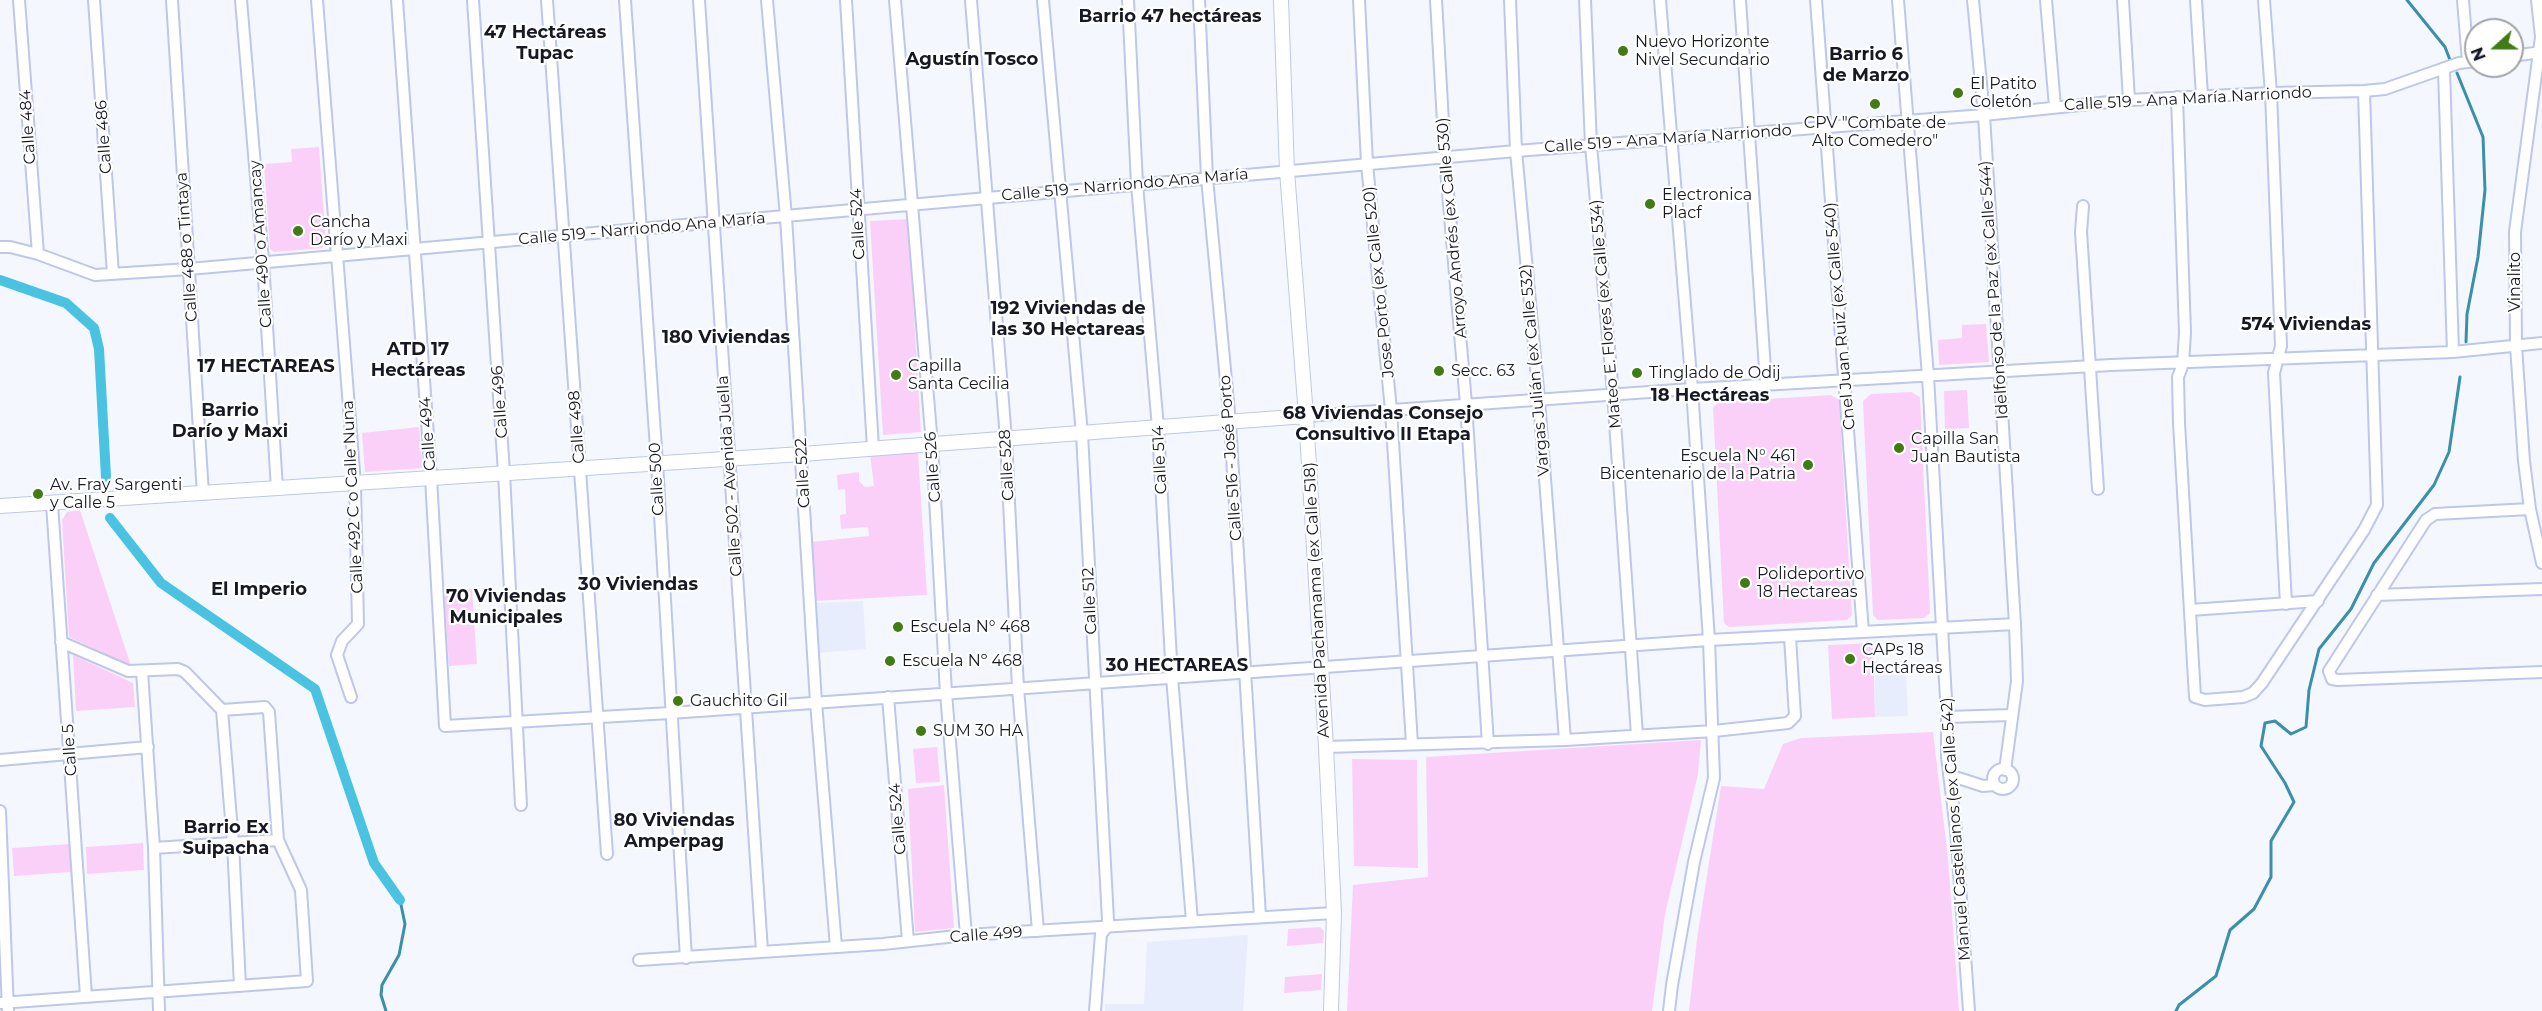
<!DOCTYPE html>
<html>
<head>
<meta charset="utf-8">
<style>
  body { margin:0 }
  #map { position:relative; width:2542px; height:1011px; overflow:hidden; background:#f5f7fe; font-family:Montserrat,sans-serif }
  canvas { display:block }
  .north { position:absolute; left:2464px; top:18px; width:60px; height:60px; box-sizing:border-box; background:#fff; border:2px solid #a2a3a8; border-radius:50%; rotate:249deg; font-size:16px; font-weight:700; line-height:24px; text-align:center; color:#161925 }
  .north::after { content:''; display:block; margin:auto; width:21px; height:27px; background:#407b14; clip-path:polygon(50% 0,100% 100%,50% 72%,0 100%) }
</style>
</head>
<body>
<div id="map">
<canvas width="2542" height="1011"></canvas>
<div class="north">N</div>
</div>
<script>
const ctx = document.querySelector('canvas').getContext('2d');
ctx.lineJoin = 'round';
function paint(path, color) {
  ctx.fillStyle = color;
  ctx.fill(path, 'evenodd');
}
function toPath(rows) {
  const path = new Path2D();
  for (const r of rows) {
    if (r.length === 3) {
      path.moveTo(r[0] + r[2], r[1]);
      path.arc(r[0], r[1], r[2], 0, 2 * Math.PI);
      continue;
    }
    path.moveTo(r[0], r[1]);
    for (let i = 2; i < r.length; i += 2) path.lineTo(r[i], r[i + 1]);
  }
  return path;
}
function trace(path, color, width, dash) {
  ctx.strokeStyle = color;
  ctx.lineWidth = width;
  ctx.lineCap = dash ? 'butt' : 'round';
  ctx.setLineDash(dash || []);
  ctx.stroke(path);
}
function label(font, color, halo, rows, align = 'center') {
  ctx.font = font + ' Montserrat,sans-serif';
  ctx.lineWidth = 4.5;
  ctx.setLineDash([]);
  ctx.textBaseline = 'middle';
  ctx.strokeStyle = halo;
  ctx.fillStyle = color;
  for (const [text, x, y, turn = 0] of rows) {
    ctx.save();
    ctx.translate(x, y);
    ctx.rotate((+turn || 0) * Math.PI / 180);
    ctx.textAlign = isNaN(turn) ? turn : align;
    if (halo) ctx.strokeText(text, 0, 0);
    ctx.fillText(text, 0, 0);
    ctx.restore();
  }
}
const built = toPath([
  [863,601,866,649,818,653,815,603],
  [1906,674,1908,716,1875,717,1875,675],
  [1248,935,1243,1011,1105,1011,1105,1004,1144,1004,1147,942]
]);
const green = toPath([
  [319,147,326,243,322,248,274,252,270,249,264,164,292,162,291,149],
  [908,219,921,432,883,435,870,221],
  [1986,324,1989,362,1939,365,1938,340,1962,338,1962,325],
  [1967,390,1969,428,1945,429,1944,391],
  [1911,392,1920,397,1930,613,1924,618,1878,620,1873,615,1863,401,1871,394],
  [1831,395,1839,400,1852,615,1847,620,1729,627,1724,623,1713,407,1720,402],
  [419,427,423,468,365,472,362,433],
  [910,451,918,453,927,595,815,601,810,542,869,536,868,527,841,529,840,515,846,514,845,489,838,490,837,475,859,472,859,481,865,487,874,486,870,453],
  [80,510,131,666,69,637,62,520,67,512],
  [472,589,477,664,449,666,444,591],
  [1873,643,1875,717,1832,719,1828,645],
  [73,655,133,683,135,707,76,711],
  [1933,732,1948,858,1959,1011,1689,1011,1697,939,1721,786,1764,789,1783,744,1801,738],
  [1701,740,1698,774,1665,914,1652,1011,1347,1011,1353,885,1428,877,1426,757],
  [937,747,940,782,916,783,913,749],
  [1352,759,1417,760,1418,868,1354,866],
  [944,785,954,928,915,932,908,789],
  [143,843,144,870,87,874,86,847],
  [70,844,71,872,14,876,12,848],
  [1320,927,1324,931,1323,943,1287,946,1288,929],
  [1322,974,1321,990,1284,993,1285,977]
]);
const stream = toPath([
  [2407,0,2445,47,2450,60],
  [2457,73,2483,137,2485,190,2478,257,2467,314,2466,342],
  [386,1011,381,995,382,985,399,955,405,924,400,900],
  [2176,1011,2179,1005,2216,976,2230,930,2254,909,2271,877,2271,841,2294,802,2285,783,2261,746,2265,723,2275,721,2291,734,2306,727,2309,690,2319,649,2351,609,2374,563,2434,485,2449,452,2460,377]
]);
const canal = toPath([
  [0,280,66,303,94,328,99,349,106,477],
  [110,518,161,583,315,689,374,863,400,900]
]);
const minor = toPath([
  [19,0,38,254],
  [94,0,113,274],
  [172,0,203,494],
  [241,0,263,261,277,489],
  [317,0,355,484,358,624,342,641,337,655,351,697],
  [397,0,431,478,445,726,670,713,1709,640,2015,624],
  [473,0,504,473,521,805],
  [547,0,607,854],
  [625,0,657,463,686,958],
  [699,0,762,951],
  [767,0,786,217,816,702,836,947],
  [846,0,873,448],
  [895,0,932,445,946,693,966,935],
  [971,0,1006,439,1018,688,1038,931],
  [1043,0,1082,434,1108,920,1107,927,1101,934,1095,1011],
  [1128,0,1137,184,1158,428,1172,677,1192,921],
  [1199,0,1207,178,1230,423,1260,916],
  [1359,0,1367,164,1391,410,1412,744],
  [1436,0,1445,157,1466,404,1488,744],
  [1510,0,1516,151,1539,400,1565,740],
  [1585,0,1591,145,1613,394,1637,735],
  [1660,0,1692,389,1709,640,1714,778,1694,862,1672,985,1669,1011],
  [1740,0,1766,384],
  [1816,0,1863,632],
  [1898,0,1928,376,1947,717,1947,757,1956,830,1969,1011],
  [1973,0,1984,115,2015,624,2017,681,2005,770],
  [2046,0,2055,107],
  [2123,0,2129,100],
  [2196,0,2202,96],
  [2264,0,2271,93,2281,346,2274,373,2286,604],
  [2463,0,2468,62],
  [2537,0,2541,37,2515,232,2516,346,2524,461,2530,509,2542,563],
  [2512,56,2542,52],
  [2444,70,2453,352],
  [2177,97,2185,333,2183,364,2178,377,2179,423,2195,697,2205,700,2243,697,2253,693,2262,683,2364,530,2377,505,2364,91],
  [2083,206,2081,232,2098,489],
  [0,247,10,247,38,254,95,275,189,269,1516,151,1984,115,2129,100,2271,93,2364,91,2385,89,2459,63,2476,61],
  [1306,416,1692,389,2111,365,2453,352,2542,343],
  [52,504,86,996],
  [2530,509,2435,514,2426,520,2329,671,2332,679,2338,680,2542,672],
  [2377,595,2542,589],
  [2190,610,2318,601],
  [61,642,128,671,178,669,185,672,222,710,233,843,240,986],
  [142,671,154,848,159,1011],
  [888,697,908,941],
  [1947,717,2011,715],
  [1326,747,1565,740,1714,731,1788,723,1795,716,1790,637],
  [0,760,148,747],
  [2003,779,10],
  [1949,775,1983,786,1994,785],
  [0,811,8,1011],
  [154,848,278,840],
  [639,960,883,944,966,935,1334,913],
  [0,1003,307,981,301,890,278,840,269,712,265,707,222,710]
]);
const tertiary = toPath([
  [1281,0,1287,171,1306,416,1326,747,1334,913,1331,1011],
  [0,506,802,454,1306,416]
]);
const markers = [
  [1623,51,6,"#407b14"],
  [1958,93,6,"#407b14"],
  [1875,104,6,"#407b14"],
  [1650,204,6,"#407b14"],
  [298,231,6,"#407b14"],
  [1439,371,6,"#407b14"],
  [1637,373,6,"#407b14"],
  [896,375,6,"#407b14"],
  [1899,448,6,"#407b14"],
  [1808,465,6,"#407b14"],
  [38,494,6,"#407b14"],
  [1745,583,6,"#407b14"],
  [898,627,6,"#407b14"],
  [1850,659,6,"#407b14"],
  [890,661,6,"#407b14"],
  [678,701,6,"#407b14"],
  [921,731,6,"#407b14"]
];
const poiNames = [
  ["Nuevo Horizonte",1635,42],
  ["Nivel Secundario",1635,60],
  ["El Patito",1970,84],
  ["Coletón",1970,102],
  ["CPV \"Combate de",1875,123,"center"],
  ["Alto Comedero\"",1875,141,"center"],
  ["Electronica",1662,195],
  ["Placf",1662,213],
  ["Cancha",310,222],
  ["Darío y Maxi",310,240],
  ["Capilla",908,366],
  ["Santa Cecilia",908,384],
  ["Secc. 63",1451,371],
  ["Tinglado de Odij",1649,373],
  ["Capilla San",1911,439],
  ["Juan Bautista",1911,457],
  ["Escuela N° 461",1796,456,"right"],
  ["Bicentenario de la Patria",1796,474,"right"],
  ["Av. Fray Sargenti",50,485],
  ["y Calle 5",50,503],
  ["Polideportivo",1757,574],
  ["18 Hectareas",1757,592],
  ["Escuela N° 468",910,627],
  ["CAPs 18",1862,650],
  ["Hectáreas",1862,668],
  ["Escuela Nº 468",902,661],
  ["Gauchito Gil",690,701],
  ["SUM 30 HA",933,731]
];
const streetNames = [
  ["Calle 519 - Ana María Narriondo",2188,99,-3],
  ["Calle 484",28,127,-94],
  ["Calle 486",104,137,-94],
  ["Calle 519 - Ana María Narriondo",1668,139,-4],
  ["Calle 519 - Narriondo Ana María",1125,185,-5],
  ["Calle 524",858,224,-93],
  ["Arroyo Andrés (ex Calle 530)",1452,228,-95],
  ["Calle 519 - Narriondo Ana María",642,229,-5],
  ["Calle 490 o Amancay",261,244,-94],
  ["Calle 488 o Tintaya",187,247,-94],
  ["Jose Porto (ex Calle 520)",1379,282,-96],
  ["Vinalito",2515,282,-90],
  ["Idelfonso de la Paz (ex Calle 544)",1994,290,-94],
  ["Mateo E. Flores (ex Calle 534)",1606,314,-95],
  ["Cnel Juan Ruiz (ex Calle 540)",1840,316,-95],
  ["Vargas Julián (ex Calle 532)",1535,370,-95],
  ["Calle 496",500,402,-94],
  ["Calle 498",577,427,-94],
  ["Calle 494",428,434,-94],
  ["Calle 516 - José Porto",1231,458,-94],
  ["Calle 514",1160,460,-93],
  ["Calle 528",1007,465,-93],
  ["Calle 526",933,467,-94],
  ["Calle 522",803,473,-93],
  ["Calle 502 - Avenida Juella",730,476,-94],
  ["Calle 500",657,479,-93],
  ["Calle 492 C o Calle Nuna",353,497,-93],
  ["Avenida Pachamama (ex Calle 518)",1317,600,-93],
  ["Calle 512",1090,601,-93],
  ["Calle 5",70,750,-94],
  ["Calle 524",898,819,-95],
  ["Manuel Castellanos (ex Calle 542)",1956,829,-94],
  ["Calle 499",986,935,-4]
];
const neighbourhoodNames = [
  ["Barrio 47 hectáreas",1170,17],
  ["47 Hectáreas",545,33],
  ["Tupac",545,54],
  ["Barrio 6",1866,55],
  ["de Marzo",1866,76],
  ["Agustín Tosco",972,60],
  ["192 Viviendas de",1068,309],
  ["las 30 Hectareas",1068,330],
  ["574 Viviendas",2306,325],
  ["180 Viviendas",726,338],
  ["ATD 17",418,350],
  ["Hectáreas",418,371],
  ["17 HECTAREAS",266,367],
  ["18 Hectáreas",1710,396],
  ["Barrio",230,411],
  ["Darío y Maxi",230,432],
  ["68 Viviendas Consejo",1383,414],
  ["Consultivo II Etapa",1383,435],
  ["30 Viviendas",638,585],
  ["El Imperio",259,590],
  ["70 Viviendas",506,597],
  ["Municipales",506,618],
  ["30 HECTAREAS",1177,666],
  ["80 Viviendas",674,821],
  ["Amperpag",674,842],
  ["Barrio Ex",226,828],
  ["Suipacha",226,849]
];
paint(built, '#e8edfe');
paint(green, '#fbd0f8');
trace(stream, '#3a8fa9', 3);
trace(canal, '#4ac2e1', 10);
trace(minor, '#bec7ea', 14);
trace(tertiary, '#bec7ea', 16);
trace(minor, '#fff', 10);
trace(tertiary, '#fff', 14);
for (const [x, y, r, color] of markers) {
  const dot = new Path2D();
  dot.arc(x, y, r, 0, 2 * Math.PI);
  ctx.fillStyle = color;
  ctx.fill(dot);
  trace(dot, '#fff', 2);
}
label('16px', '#161925', '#fff', poiNames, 'left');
label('16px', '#161925', '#fff', streetNames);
label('bold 18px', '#161925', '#fff', neighbourhoodNames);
</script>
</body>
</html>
